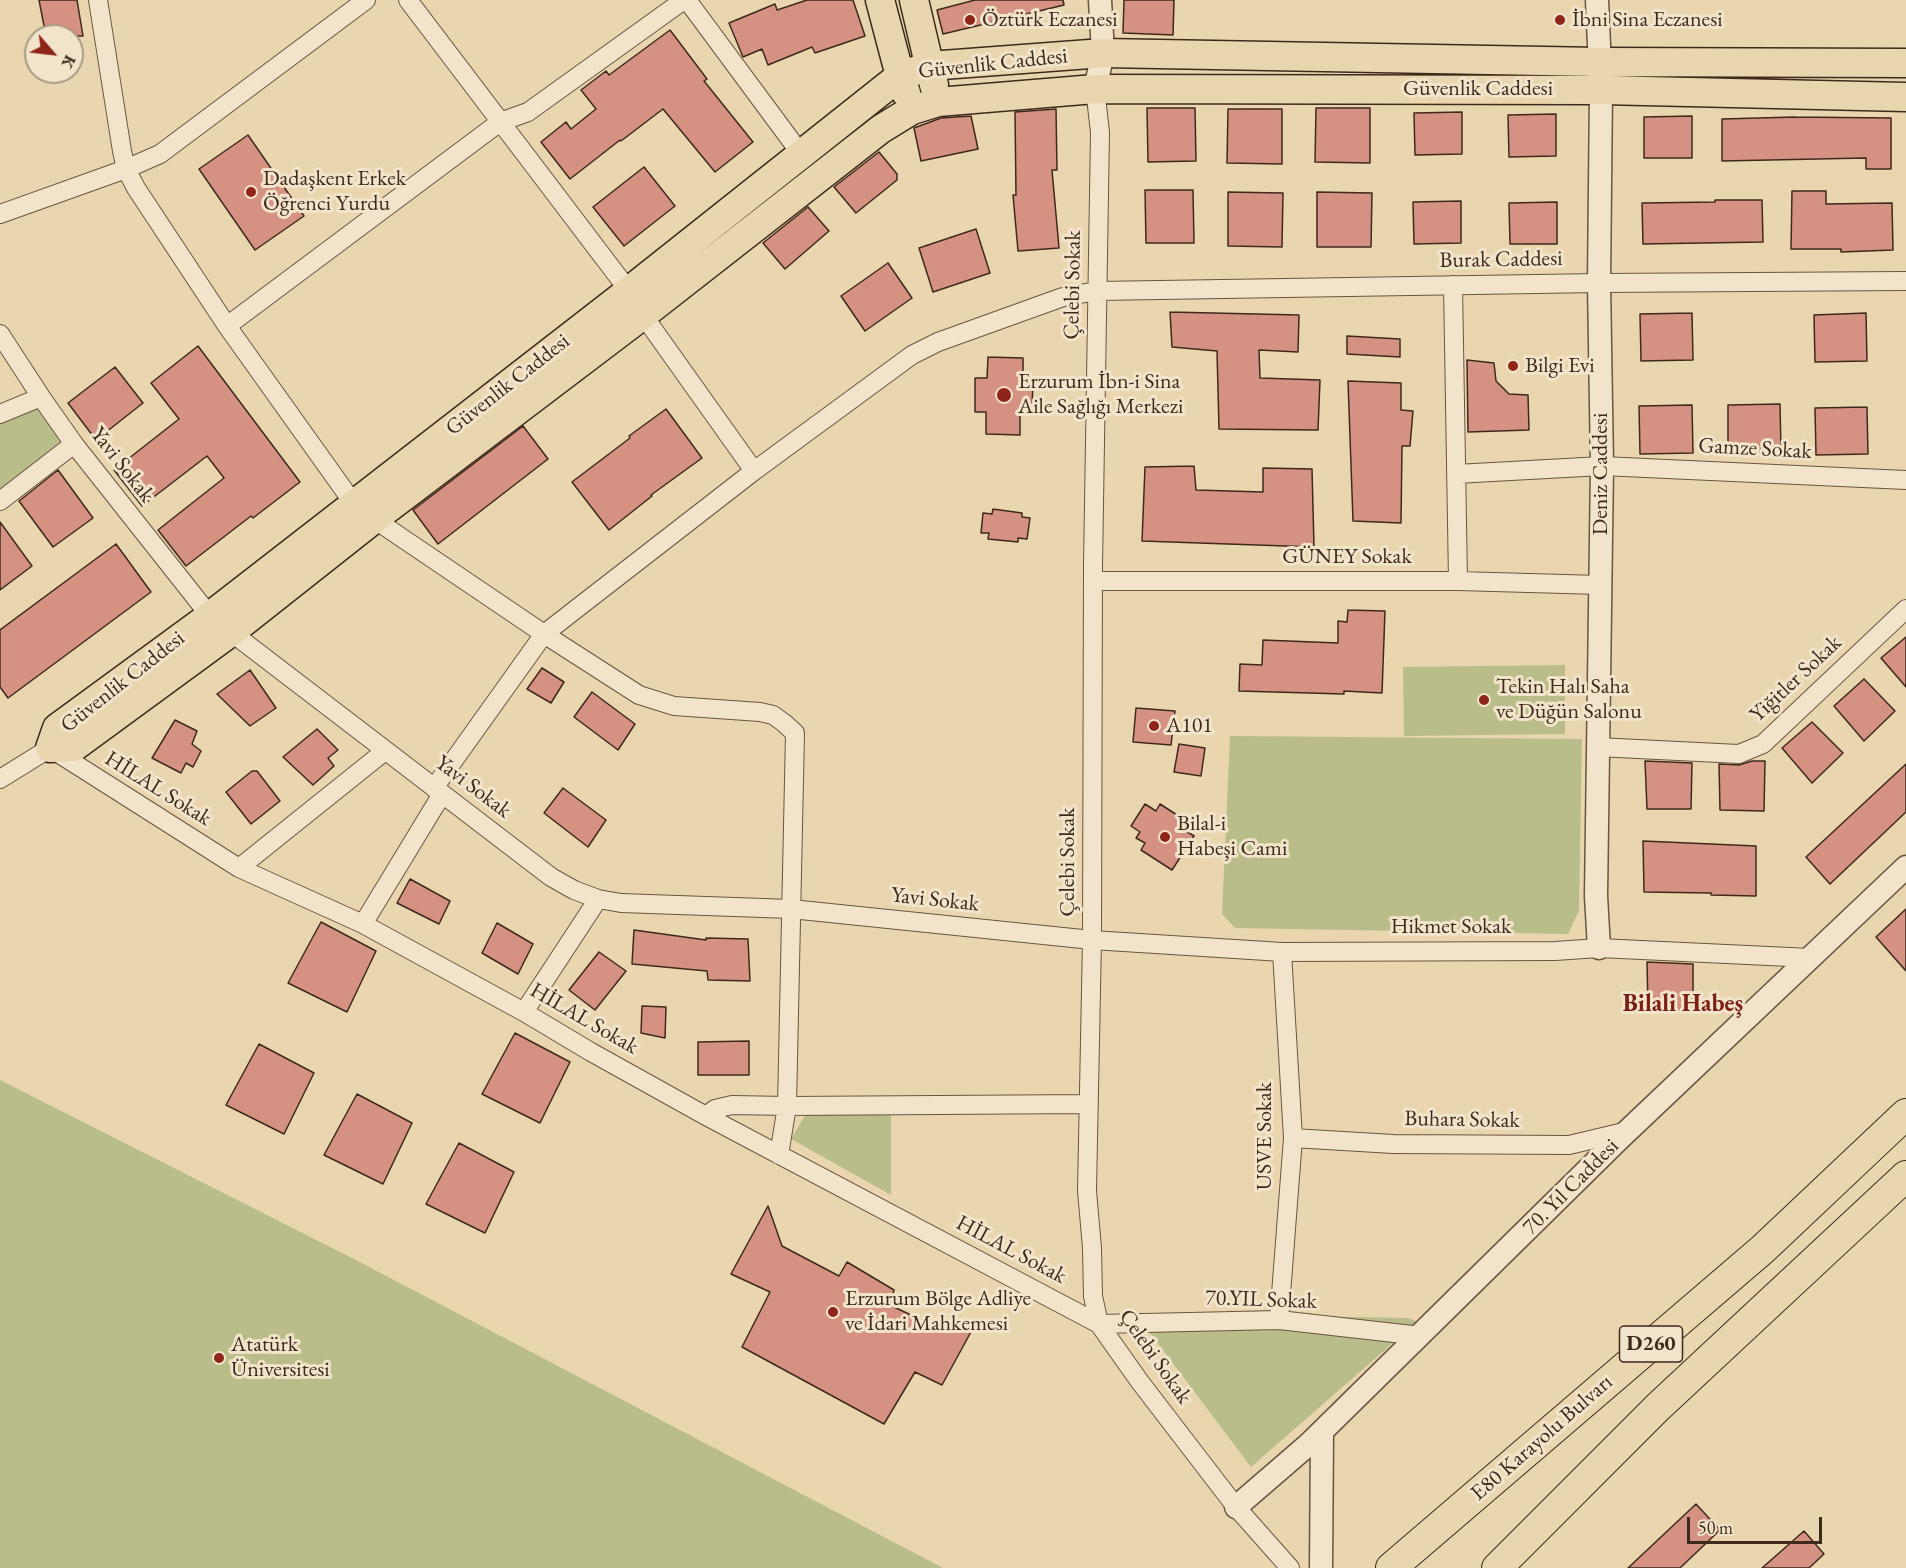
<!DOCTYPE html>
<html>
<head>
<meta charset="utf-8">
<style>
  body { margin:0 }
  #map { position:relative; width:1906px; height:1568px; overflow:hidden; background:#ead6ae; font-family:"EB Garamond",serif }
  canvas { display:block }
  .north { position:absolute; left:24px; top:24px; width:60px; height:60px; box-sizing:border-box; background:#f1e4ca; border:2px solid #a99a85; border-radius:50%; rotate:118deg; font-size:16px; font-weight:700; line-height:24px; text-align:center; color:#3e2a1d }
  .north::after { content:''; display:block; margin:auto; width:21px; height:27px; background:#8f2418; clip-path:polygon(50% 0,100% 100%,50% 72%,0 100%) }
  .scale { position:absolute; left:1687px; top:1517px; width:135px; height:27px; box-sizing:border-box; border:3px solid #3e2a1d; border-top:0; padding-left:8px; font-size:18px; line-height:21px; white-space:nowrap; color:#3e2a1d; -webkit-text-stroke:4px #f1e4ca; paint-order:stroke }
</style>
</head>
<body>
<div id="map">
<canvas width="1906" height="1568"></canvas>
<div class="north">K</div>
<div class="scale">50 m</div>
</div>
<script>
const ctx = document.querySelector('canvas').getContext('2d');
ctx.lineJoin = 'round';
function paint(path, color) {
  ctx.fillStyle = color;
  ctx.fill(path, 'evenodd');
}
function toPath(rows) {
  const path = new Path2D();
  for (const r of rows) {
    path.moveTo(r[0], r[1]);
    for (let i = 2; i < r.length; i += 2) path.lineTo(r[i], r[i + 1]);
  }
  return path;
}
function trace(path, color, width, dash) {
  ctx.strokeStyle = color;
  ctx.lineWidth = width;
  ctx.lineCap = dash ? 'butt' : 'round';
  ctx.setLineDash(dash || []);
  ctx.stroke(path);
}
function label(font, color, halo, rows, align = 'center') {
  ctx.font = font + ' "EB Garamond",serif';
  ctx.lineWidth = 6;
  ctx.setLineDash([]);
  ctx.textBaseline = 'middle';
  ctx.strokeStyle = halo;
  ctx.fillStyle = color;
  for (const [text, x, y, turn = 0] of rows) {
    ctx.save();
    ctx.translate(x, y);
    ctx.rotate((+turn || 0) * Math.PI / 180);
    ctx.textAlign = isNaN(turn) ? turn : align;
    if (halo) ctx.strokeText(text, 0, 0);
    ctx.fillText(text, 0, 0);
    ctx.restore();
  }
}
const green = toPath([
  [41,397,74,444,0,501,0,414],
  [1565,665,1565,734,1404,736,1403,667],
  [1230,736,1582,739,1579,911,1568,934,1235,928,1222,914],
  [0,1080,352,1258,943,1568,0,1568],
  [891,1111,891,1195,791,1139,807,1112],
  [1135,1313,1409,1318,1417,1322,1251,1467]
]);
const building = toPath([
  [39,0,77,0,83,36,46,36,39,0],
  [807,0,853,0,865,36,815,53,812,47,768,65,762,49,743,57,729,23,775,4,777,10,807,0],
  [975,0,1063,0,1064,5,943,34,937,10,975,0],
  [1124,0,1174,0,1173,35,1123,33,1124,0],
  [670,30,707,79,704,81,753,142,715,172,663,109,621,141,620,140,570,179,541,142,566,122,571,129,596,109,581,90,606,71,609,75,670,30],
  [1147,108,1195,108,1196,161,1148,162,1147,108],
  [1316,108,1370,108,1370,163,1315,162,1316,108],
  [1056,109,1057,170,1052,170,1059,248,1018,251,1013,195,1016,195,1015,112,1056,109],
  [1228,109,1282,109,1282,164,1227,163,1228,109],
  [1462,112,1462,154,1415,155,1414,113,1462,112],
  [1556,114,1556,156,1509,157,1508,115,1556,114],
  [971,116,978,149,921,161,914,128,941,118,971,116],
  [1692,116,1692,158,1644,158,1644,117,1692,116],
  [1795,117,1891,118,1891,169,1866,169,1866,158,1722,161,1722,119,1795,117],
  [248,135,304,216,255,250,199,169,248,135],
  [879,152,897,174,897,180,856,213,834,187,879,152],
  [644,167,675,206,624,246,593,207,644,167],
  [1145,190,1193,190,1194,243,1146,243,1145,190],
  [1792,191,1826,191,1826,204,1892,203,1893,250,1841,252,1841,249,1791,249,1792,191],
  [1228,192,1283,193,1282,247,1228,246,1228,192],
  [1317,192,1372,193,1371,247,1317,247,1317,192],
  [1715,200,1762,200,1763,242,1643,244,1642,203,1715,202,1715,200],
  [1461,201,1461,243,1414,244,1413,202,1461,201],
  [1557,202,1557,244,1510,244,1509,203,1557,202],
  [808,207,829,231,785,269,763,243,808,207],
  [976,229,990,273,933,292,919,248,976,229],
  [888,263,912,298,865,331,841,296,888,263],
  [1170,312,1299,315,1298,352,1259,350,1260,378,1320,380,1318,430,1219,429,1217,351,1172,347,1170,312],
  [1692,313,1693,360,1641,361,1640,314,1692,313],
  [1866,313,1867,361,1815,362,1814,315,1866,313],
  [1347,336,1400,339,1400,357,1347,354,1347,336],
  [198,346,300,482,253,518,251,516,186,566,158,530,224,478,207,456,142,506,114,470,179,419,151,383,198,346],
  [988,357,1023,358,1023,378,1033,378,1032,413,1020,413,1020,435,986,434,986,412,975,412,975,378,987,378,988,357],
  [1467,360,1494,363,1496,381,1509,394,1528,395,1529,430,1468,432,1467,360],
  [115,367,143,403,96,440,68,403,115,367],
  [1348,381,1401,383,1401,410,1413,411,1410,446,1402,446,1401,523,1353,521,1348,381],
  [1780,404,1781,452,1728,453,1728,405,1780,404],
  [1692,405,1693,453,1640,454,1639,406,1692,405],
  [1867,407,1868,454,1816,455,1815,408,1867,407],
  [666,409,702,458,651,495,652,496,609,530,572,482,630,438,629,436,666,409],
  [523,426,548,459,438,544,413,510,523,426],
  [1194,466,1196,490,1263,492,1263,468,1312,469,1314,547,1142,541,1145,467,1194,466],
  [58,470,93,518,53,547,19,501,58,470],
  [993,509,1022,513,1022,517,1030,518,1027,539,1018,538,1018,542,988,539,989,533,981,533,983,513,992,514,993,509],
  [0,522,32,566,0,590,0,522],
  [116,544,151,592,8,698,0,687,0,630,116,544],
  [1348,610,1385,611,1382,693,1344,691,1344,694,1239,691,1240,664,1262,665,1263,640,1338,643,1338,621,1347,622,1348,610],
  [1906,637,1906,687,1881,658,1906,637],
  [542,668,564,682,551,703,527,689,542,668],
  [250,670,276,708,250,726,217,694,250,670],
  [1864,679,1895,711,1864,741,1834,706,1864,679],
  [592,692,635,724,618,750,574,717,592,692],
  [1136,708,1175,711,1171,745,1133,742,1136,708],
  [175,720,197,731,192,744,201,751,193,767,186,763,181,773,152,758,175,720],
  [1812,722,1843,753,1812,783,1782,748,1812,722],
  [317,729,338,750,328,758,334,766,313,785,283,757,317,729],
  [1179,744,1205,748,1201,776,1174,772,1179,744],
  [1645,761,1692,763,1691,809,1647,809,1645,761],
  [1752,761,1765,761,1764,811,1720,810,1719,764,1739,765,1752,761],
  [1906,764,1906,812,1830,884,1806,857,1906,764],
  [252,771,257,771,280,801,251,824,226,792,252,771],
  [563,788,606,820,588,847,544,813,563,788],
  [1145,804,1156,811,1160,804,1188,822,1183,829,1194,836,1172,870,1141,850,1145,843,1136,838,1140,832,1131,826,1145,804],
  [1643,841,1756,846,1756,896,1711,895,1711,893,1644,892,1643,841],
  [410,879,450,901,439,924,397,903,410,879],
  [1906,909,1906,971,1876,937,1906,909],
  [321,922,376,951,347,1012,288,983,321,922],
  [497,923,533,944,518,974,482,953,497,923],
  [634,930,706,940,706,938,748,939,750,981,708,980,707,971,632,964,634,930],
  [599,952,626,971,595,1010,569,990,599,952],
  [1647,962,1693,964,1693,1010,1648,1009,1647,962],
  [642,1006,666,1007,665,1038,641,1033,642,1006],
  [515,1033,570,1062,540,1123,482,1094,515,1033],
  [749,1041,749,1075,698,1075,698,1042,749,1041],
  [259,1044,314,1073,284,1134,226,1105,259,1044],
  [357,1094,412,1123,383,1184,324,1155,357,1094],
  [459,1143,514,1172,485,1233,426,1204,459,1143],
  [768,1206,782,1246,839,1276,847,1262,894,1290,890,1305,942,1330,978,1319,942,1385,915,1372,884,1424,742,1347,770,1292,731,1274,768,1206],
  [1696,1504,1720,1530,1680,1568,1628,1568,1696,1504],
  [1804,1531,1824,1554,1809,1568,1762,1568,1804,1531]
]);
const minor = toPath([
  [98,0,122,151,126,169,136,188,227,326,354,504],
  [408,0,629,291,643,315,754,471,912,355,938,342,1063,297,1097,291,1599,283,1906,281],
  [687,0,801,154],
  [1095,89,1100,132,1093,566,1092,940,1087,1191,1092,1248,1093,1296,1099,1324,1140,1382,1236,1507,1290,1568],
  [0,214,126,169,160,154,366,0],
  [1453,285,1458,581],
  [227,326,500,122,528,112,684,0],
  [0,334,41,397,74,444,210,616,551,877,574,890,598,899,621,903,791,909,1092,940,1282,952,1555,951,1599,948,1811,958],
  [0,414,41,397],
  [1456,474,1602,466,1906,480],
  [0,501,74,444],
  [374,519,544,634,639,695,674,706,760,712,773,715,784,723,795,733,787,1106,779,1155],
  [1093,581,1458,581,1600,585],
  [1597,747,1739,754,1763,744,1906,609],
  [0,779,50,748,239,868,363,924,524,1012,591,1052,706,1116,1099,1324,1279,1320,1421,1336],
  [434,788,544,634,754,471],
  [239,868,385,751],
  [363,924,442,794],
  [524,1012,598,899],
  [706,1116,715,1109,732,1105,787,1106,1089,1104],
  [1293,1138,1393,1144,1569,1145,1628,1131],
  [1279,1320,1293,1138,1282,952]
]);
const tertiary = toPath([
  [1597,0,1601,90,1599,283,1602,466,1596,896,1599,948],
  [1095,89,1103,53,1100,0],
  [1236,1507,1309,1444,1619,1139,1906,867],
  [1321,1568,1322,1432]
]);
const primary = toPath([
  [880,0,900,76,906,93],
  [914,0,934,85],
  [1906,63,1599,62,1103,53,929,66,900,76,629,291,210,616,57,728,50,748,74,747,231,632,374,519,643,315,881,129,912,110,938,102,1095,89,1601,90,1906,97]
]);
const trunk = toPath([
  [1391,1568,1763,1249,1906,1114],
  [1497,1568,1658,1407,1906,1176]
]);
const markers = [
  [970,20,6,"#8f2418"],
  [1560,20,6,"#8f2418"],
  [251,192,6,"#8f2418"],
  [1513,366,6,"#8f2418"],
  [1004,395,8,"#8f2418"],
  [1484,700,6,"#8f2418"],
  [1154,726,6,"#8f2418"],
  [1165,837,6,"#8f2418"],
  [833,1312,6,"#8f2418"],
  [219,1358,6,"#8f2418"]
];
const shields = [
  [1651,1344,63]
];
const shieldNames = [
  ["D260",1651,1344]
];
const poiNames = [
  ["Öztürk Eczanesi",982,20],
  ["İbni Sina Eczanesi",1572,20],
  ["Dadaşkent Erkek",263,179],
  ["Öğrenci Yurdu",263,204],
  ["Bilgi Evi",1525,366],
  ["Erzurum İbn-i Sina",1018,382],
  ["Aile Sağlığı Merkezi",1018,407],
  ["Tekin Halı Saha",1496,687],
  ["ve Düğün Salonu",1496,712],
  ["A101",1166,726],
  ["Bilal-i",1177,824],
  ["Habeşi Cami",1177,849],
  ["Erzurum Bölge Adliye",845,1299],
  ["ve İdari Mahkemesi",845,1324],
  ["Atatürk",231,1345],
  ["Üniversitesi",231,1370]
];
const streetNames = [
  ["Güvenlik Caddesi",993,64,-6],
  ["Güvenlik Caddesi",1478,89],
  ["Burak Caddesi",1501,260,-1],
  ["Çelebi Sokak",1073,285,-89],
  ["Güvenlik Caddesi",508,385,-38],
  ["Gamze Sokak",1755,449,3],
  ["Yavi Sokak",122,465,52],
  ["Deniz Caddesi",1601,474,-90],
  ["GÜNEY Sokak",1347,557],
  ["Yiğitler Sokak",1796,679,-43],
  ["Güvenlik Caddesi",123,682,-38],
  ["Yavi Sokak",473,787,37],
  ["HİLAL Sokak",158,789,32],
  ["Çelebi Sokak",1068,862,-90],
  ["Yavi Sokak",935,900,6],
  ["Hikmet Sokak",1451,927],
  ["HİLAL Sokak",584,1019,30],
  ["Buhara Sokak",1462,1120,1],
  ["USVE Sokak",1265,1136,-90],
  ["70. Yıl Caddesi",1571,1187,-45],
  ["HİLAL Sokak",1011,1250,28],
  ["70.YIL Sokak",1261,1300,2],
  ["Çelebi Sokak",1155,1357,55],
  ["E80 Karayolu Bulvarı",1542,1438,-41]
];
const neighbourhoodNames = [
  ["Bilali Habeş",1683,1004]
];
paint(green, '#b8bd89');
paint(building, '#d59181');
trace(building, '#3e2a1d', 1.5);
trace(minor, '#695541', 20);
trace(tertiary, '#695541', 25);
trace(primary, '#3e2a1d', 31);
trace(trunk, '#3e2a1d', 32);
trace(minor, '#f1e4ca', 18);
trace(tertiary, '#f1e4ca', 22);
trace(primary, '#ead6ae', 28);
trace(trunk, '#ead6ae', 30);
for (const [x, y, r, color] of markers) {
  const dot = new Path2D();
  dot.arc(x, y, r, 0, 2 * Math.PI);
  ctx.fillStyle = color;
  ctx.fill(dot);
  trace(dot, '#f1e4ca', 2);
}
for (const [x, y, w] of shields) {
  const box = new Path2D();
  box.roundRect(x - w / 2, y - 18, w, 36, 4.5);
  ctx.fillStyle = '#f1e4ca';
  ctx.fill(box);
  trace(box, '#3e2a1d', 1.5);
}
label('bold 21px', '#3e2a1d', null, shieldNames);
label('22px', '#3e2a1d', '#f1e4ca', poiNames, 'left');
label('22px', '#3e2a1d', '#f1e4ca', streetNames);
label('bold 24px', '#7a1f14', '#f1e4ca', neighbourhoodNames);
</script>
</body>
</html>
